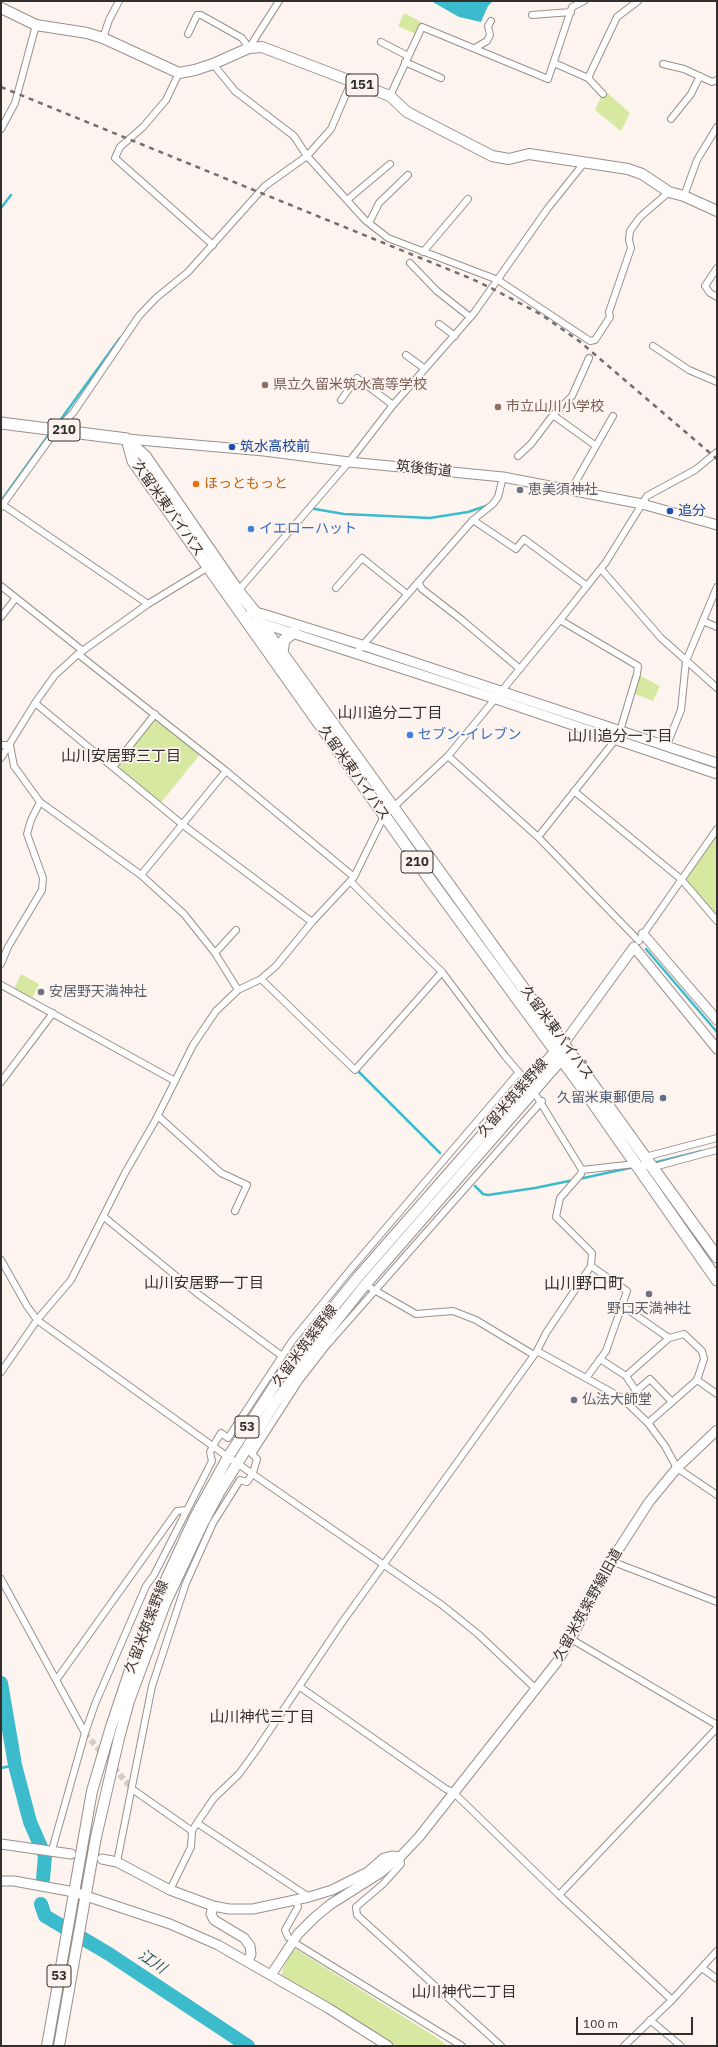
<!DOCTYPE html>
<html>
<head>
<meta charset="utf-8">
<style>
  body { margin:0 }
  #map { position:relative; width:718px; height:2047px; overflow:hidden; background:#fdf4ef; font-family:"IBM Plex Sans",sans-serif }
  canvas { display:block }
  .frame { position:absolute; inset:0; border:2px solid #322f2d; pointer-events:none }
  .scale { position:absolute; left:576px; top:2017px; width:117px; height:18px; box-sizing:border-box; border:2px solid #322f2d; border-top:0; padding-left:5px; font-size:12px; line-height:14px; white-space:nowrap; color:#322f2d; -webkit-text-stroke:3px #fdf4ef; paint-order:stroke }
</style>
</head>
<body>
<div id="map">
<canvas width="718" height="2047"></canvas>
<div class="frame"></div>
<div class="scale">100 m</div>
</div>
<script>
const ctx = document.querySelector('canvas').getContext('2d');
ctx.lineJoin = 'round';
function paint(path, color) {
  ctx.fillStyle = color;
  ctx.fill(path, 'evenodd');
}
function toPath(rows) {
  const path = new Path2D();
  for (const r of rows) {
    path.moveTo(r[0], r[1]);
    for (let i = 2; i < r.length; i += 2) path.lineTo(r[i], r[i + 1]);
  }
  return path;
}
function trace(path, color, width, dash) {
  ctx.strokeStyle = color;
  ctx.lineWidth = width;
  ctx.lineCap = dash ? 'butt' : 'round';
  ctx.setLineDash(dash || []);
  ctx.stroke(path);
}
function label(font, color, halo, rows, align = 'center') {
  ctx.font = font + ' "IBM Plex Sans","Noto Sans JP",sans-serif';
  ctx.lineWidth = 3.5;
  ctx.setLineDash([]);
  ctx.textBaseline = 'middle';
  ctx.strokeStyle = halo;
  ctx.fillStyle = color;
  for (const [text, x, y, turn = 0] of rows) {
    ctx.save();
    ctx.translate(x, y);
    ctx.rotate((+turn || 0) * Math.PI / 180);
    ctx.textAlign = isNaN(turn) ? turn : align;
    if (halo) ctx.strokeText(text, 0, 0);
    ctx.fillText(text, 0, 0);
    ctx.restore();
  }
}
const green = toPath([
  [404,13,421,22,416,34,398,26],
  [604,90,630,113,621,131,595,110],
  [637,674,660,686,653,701,632,693],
  [155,714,202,752,159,805,113,767],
  [717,828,717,918,682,880],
  [21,974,39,984,31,1001,13,991],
  [294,1948,434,2036,448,2046,396,2046,333,2006,282,1978,283,1968]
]);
const water = toPath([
  [431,1,493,1,488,6,481,22,459,17]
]);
const stream = toPath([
  [1,208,11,195],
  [56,426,120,338],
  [1,501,50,433],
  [309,508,344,514,430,518,468,512,486,506],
  [646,949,717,1032],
  [356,1069,440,1153],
  [653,1163,702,1151],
  [579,1179,634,1167],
  [475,1186,483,1194,488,1195,535,1188,574,1180],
  [1,1768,15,1765]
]);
const river = toPath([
  [1,1683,15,1765,30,1822,45,1856,43,1879],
  [41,1904,45,1916,109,1954,248,2046]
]);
const streetTunnel = toPath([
  [85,1733,132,1789]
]);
const street = toPath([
  [532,15,571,12],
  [188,34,197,15,201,15,242,38,249,48,279,1],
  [103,38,109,20,119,1],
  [381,42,408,56],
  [475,48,487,41,490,35,488,26,491,21],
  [405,62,441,78],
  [554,63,588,78,603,94],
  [213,64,235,91,294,136,307,156,365,220,388,238,498,280,590,341,595,340,610,317,609,312,631,248,629,240,630,231,640,217,669,192],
  [663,64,684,69,712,82,717,80],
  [179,73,166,100,143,127,120,147,115,158,213,245],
  [588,78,617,17,638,1],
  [390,96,422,27,548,79,572,7,584,1],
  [671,119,691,94,700,76],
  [1,129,15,103,36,25],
  [684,196,697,160,717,127],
  [347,200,390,164],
  [369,223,379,203,408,175],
  [423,252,468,199],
  [410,263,437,291,470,317],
  [717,268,705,286,710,293,717,297],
  [439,324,455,336],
  [653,346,689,370,717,382],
  [406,355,425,369],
  [589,358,572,396,553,415,596,446],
  [341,400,357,378,393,405],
  [518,456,531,444,553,415],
  [571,490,613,416],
  [3,505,148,604],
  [1,507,57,429,73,413,139,316,156,298,188,272,265,186,307,156,331,129,352,80],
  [473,520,516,549,524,539,587,586],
  [601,569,661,638,717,688],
  [418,582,422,589,462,620,520,669],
  [1,586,83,651],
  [336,588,362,558,407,594],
  [238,591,349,462,393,405,474,313,548,208,584,163],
  [1,617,15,599],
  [703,621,717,627],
  [356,653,473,520,493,504,498,497,503,477],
  [78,654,226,771,354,877],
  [35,703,183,825,312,922],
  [1,745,10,745],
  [10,745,14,766,40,802,141,875,184,914,215,953,238,990],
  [666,747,681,710,686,661,717,587],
  [448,756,538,837,639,941],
  [1,758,35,703,55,675,78,654,148,604,210,566],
  [113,767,155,714],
  [574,791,682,880,717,921],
  [538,837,616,739,620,731,637,674,638,666,560,620],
  [141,875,226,771],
  [350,881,442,972,505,1056,527,1082],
  [642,936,717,829],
  [215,953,236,930],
  [1,964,8,947,42,890,43,878,27,834,31,820,40,802],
  [261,979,355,1070,442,972],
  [1,985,175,1081],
  [1,1082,53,1013],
  [534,1092,582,1170],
  [158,1116,221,1173,247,1185,235,1211],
  [645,1157,717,1138],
  [582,1170,635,1164,654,1167,717,1150],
  [104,1217,198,1294,282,1356],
  [1,1260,27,1306,37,1320,228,1457,442,1605,478,1634,535,1688],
  [364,1284,416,1314,453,1311,476,1320,534,1355],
  [621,1305,669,1338],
  [537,1351,622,1398,648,1423,665,1446,677,1468,717,1495],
  [600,1359,626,1376],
  [1,1372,37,1320,71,1280,125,1173,155,1121,193,1045,216,1011,238,990,261,979,276,966,312,922,354,877,384,816,448,756,560,620,606,562,647,496,695,470,717,452],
  [587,1377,606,1351,627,1291,591,1266],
  [697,1380,717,1394],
  [648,1423,672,1402,697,1380,704,1359,702,1351,684,1334,669,1338,626,1376,636,1391,650,1379,672,1402],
  [611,1561,717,1602],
  [1,1579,85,1733],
  [571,1639,717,1725],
  [57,1679,177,1511,187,1510],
  [300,1687,446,1789,453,1792,559,1895,672,2000],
  [132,1789,192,1831],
  [197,1823,309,1897],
  [52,1850,85,1733,95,1704,146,1586,154,1575,212,1461,210,1452,213,1446,221,1433,228,1438,292,1341,350,1270,519,1072],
  [400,1857,401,1864,383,1884,356,1907,357,1915,501,2046],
  [117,1862,152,1686,186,1583,213,1523,240,1480,247,1482,253,1473,257,1459,252,1454,299,1381,326,1346,542,1101],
  [170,1890,191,1847,192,1831,197,1823,214,1798,239,1774,255,1752,341,1624,537,1351,546,1333,591,1266,592,1253,556,1217,560,1198,581,1174,582,1170],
  [559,1895,717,1728],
  [288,1937,285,1930,298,1907,296,1900],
  [298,1945,462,2046],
  [702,1968,717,1979],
  [650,2020,681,2046],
  [624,2046,672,2000,717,1951]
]);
const secondary = toPath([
  [127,439,264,451,349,462,503,477,642,504,717,525],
  [251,613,255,612,263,614,362,645,717,763],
  [255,621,496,699,717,774],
  [643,934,717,1020],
  [564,1043,634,947,717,1049],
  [1,1844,71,1854],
  [102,1859,117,1862,170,1890,213,1906,229,1909,253,1909,309,1897,332,1890,368,1872,384,1858,392,1856,400,1857],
  [1,1881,14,1881,74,1892,170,1924,218,1945,328,2008,388,2046],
  [213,1906,211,1914,214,1920,244,1938,250,1946,251,1954,248,1962],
  [271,1975,298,1934,315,1917,331,1904,380,1873,400,1857,419,1837,557,1662,571,1639,611,1561,649,1502,677,1468,717,1430]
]);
const primary = toPath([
  [1,8,36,25,87,33,103,38,179,73,195,70,213,64,249,48,262,47,390,96,407,112,492,156,509,159,529,154,628,169,642,174,669,192,684,196,717,211],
  [47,2046,92,1791,111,1727,136,1652,154,1605,195,1517,228,1457,293,1357,358,1277,560,1046],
  [59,2046,96,1837,119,1738,129,1701,165,1604,202,1525,220,1491,275,1403,311,1353,365,1285,561,1060,562,1053]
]);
const highway = toPath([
  [1,423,127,439],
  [127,439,133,461,428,877,584,1090,717,1280],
  [127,440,145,456,238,591,255,612,259,621,717,1257],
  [282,652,284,640,294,632]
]);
const rail = toPath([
  [1,87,472,279,493,289,542,315,579,341,717,459]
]);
const markers = [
  [265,385,4,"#8d6e63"],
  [498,407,4,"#8d6e63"],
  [232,447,4,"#1a4fb4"],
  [196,484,4,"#e8710a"],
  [520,490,4,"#6b7280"],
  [670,511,4,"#1a4fb4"],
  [251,529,4,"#3f7fe0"],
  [410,735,4,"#3f7fe0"],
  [41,992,4,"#6b7280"],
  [663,1098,4,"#5c6f8a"],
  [649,1294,4,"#6b7280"],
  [574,1400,4,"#6b7280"]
];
const shields = [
  [362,85,32],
  [64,430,32],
  [417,862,32],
  [247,1427,24],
  [59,1976,24]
];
const shieldNames = [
  ["151",362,85],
  ["210",64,430],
  ["210",417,862],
  ["53",247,1427],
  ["53",59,1976]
];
const educationNames = [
  ["県立久留米筑水高等学校",273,385],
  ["市立山川小学校",506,407]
];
const transitNames = [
  ["筑水高校前",240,447],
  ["追分",678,511]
];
const streetNames = [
  ["筑後街道",424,469,6],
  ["久留米東バイパス",168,509,55],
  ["久留米東バイパス",354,773,55],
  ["久留米東バイパス",557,1033,54],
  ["久留米筑紫野線",513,1098,-49],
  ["久留米筑紫野線",305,1346,-53],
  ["久留米筑紫野線旧道",588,1605,-61],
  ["久留米筑紫野線",147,1627,-69]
];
const foodNames = [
  ["ほっともっと",204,484]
];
const worshipNames = [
  ["恵美須神社",528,490],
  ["安居野天満神社",49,992],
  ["野口天満神社",649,1309,"center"],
  ["仏法大師堂",582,1400]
];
const shopNames = [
  ["イエローハット",259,529],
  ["セブン-イレブン",418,735]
];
const serviceNames = [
  ["久留米東郵便局",655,1098]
];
const neighbourhoodNames = [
  ["山川追分二丁目",390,714],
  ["山川追分一丁目",620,737],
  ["山川安居野三丁目",121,757],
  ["山川安居野一丁目",204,1284],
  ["山川神代三丁目",262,1718],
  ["山川神代二丁目",464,1993]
];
const waterNames = [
  ["江川",152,1962,34]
];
const quarterNames = [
  ["山川野口町",584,1284]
];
paint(green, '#d7e9a1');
paint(water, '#3cbbcd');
trace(stream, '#3cbbcd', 2.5);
trace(river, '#3cbbcd', 14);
trace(streetTunnel, '#d4cdc8', 6, [6, 3]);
trace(street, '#99908c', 8);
trace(secondary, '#99908c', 11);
trace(primary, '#99908c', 12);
trace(highway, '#99908c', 13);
trace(street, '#fff', 6);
trace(secondary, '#fff', 9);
trace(primary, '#fff', 10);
trace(highway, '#fff', 11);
trace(rail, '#736e6b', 2.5, [5, 5]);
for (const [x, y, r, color] of markers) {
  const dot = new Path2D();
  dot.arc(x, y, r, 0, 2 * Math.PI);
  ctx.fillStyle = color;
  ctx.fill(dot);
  trace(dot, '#fdf4ef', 1.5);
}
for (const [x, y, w] of shields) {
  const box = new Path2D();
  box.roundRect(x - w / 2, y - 11, w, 22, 3);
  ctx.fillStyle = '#fdf4ef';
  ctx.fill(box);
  trace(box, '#322f2d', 1);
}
label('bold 13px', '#322f2d', null, shieldNames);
label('14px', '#785e54', '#fdf4ef', educationNames, 'left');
label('14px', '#164399', '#fdf4ef', transitNames, 'left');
label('14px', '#322f2d', '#fdf4ef', streetNames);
label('14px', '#c56008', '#fdf4ef', foodNames, 'left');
label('14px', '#5b616d', '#fdf4ef', worshipNames, 'left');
label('14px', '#366cbe', '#fdf4ef', shopNames, 'left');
label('14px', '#4e5e75', '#fdf4ef', serviceNames, 'right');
label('15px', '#322f2d', '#fdf4ef', neighbourhoodNames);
label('italic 15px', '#275a62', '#fdf4ef', waterNames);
label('16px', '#322f2d', '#fdf4ef', quarterNames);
</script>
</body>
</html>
